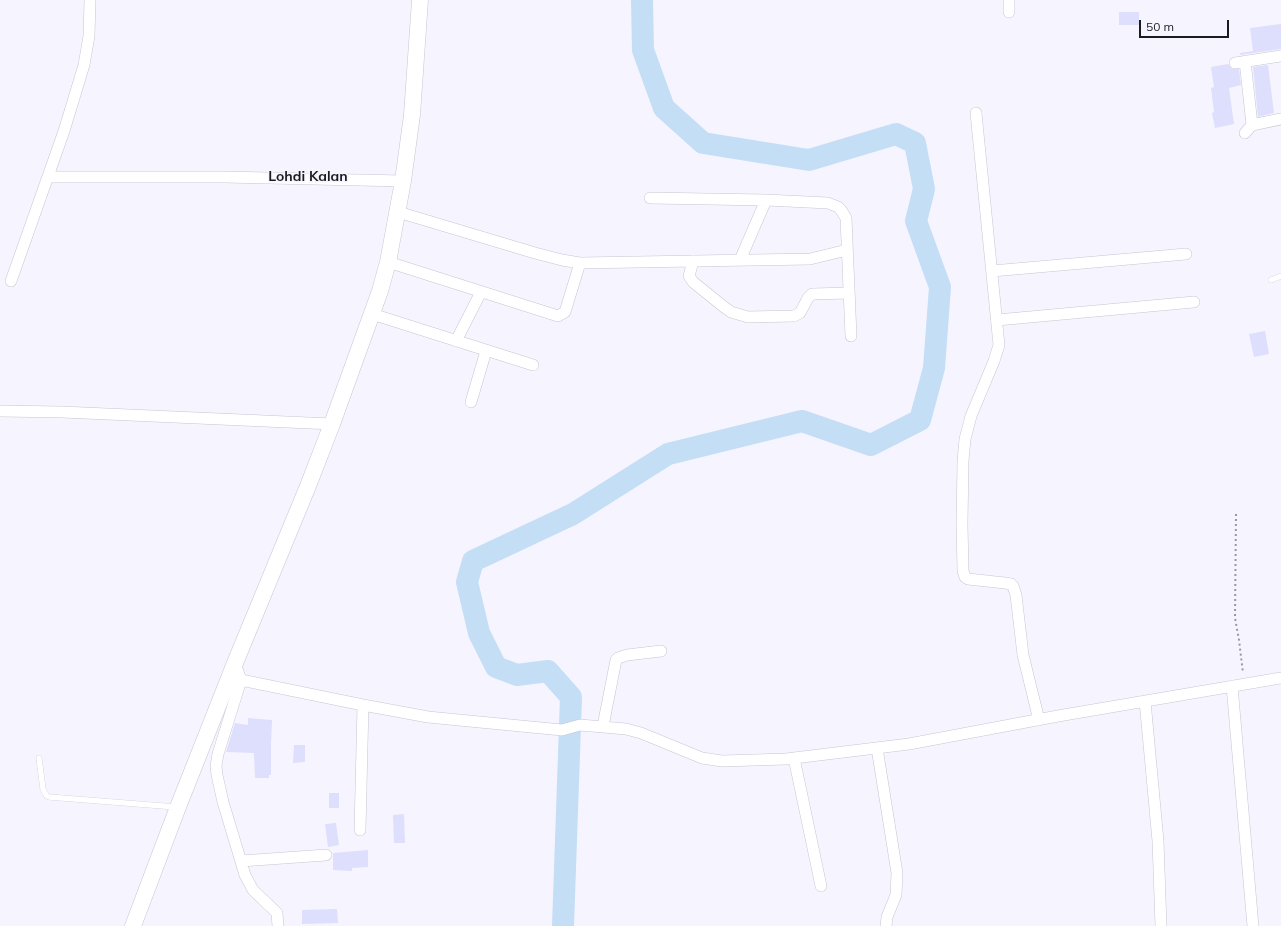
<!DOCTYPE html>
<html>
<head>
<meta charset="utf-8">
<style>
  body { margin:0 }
  #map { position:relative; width:1281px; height:926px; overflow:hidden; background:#f6f5ff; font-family:Mulish,sans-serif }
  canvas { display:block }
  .scale { position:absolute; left:1139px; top:20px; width:90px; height:18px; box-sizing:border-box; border:2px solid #1b1b1f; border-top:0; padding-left:5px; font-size:12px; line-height:14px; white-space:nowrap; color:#1b1b1f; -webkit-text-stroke:3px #f6f5ff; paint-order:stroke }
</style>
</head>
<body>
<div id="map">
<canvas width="1281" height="926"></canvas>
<div class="scale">50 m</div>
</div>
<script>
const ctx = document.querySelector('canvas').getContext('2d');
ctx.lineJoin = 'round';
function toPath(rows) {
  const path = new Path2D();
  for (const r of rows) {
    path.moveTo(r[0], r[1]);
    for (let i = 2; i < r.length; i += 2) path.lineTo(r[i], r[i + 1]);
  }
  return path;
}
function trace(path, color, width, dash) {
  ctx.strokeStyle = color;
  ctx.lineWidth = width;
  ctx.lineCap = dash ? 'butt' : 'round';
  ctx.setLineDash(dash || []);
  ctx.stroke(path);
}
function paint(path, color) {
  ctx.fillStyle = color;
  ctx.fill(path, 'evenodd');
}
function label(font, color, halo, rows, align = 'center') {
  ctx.font = font + ' Mulish,sans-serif';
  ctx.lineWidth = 3;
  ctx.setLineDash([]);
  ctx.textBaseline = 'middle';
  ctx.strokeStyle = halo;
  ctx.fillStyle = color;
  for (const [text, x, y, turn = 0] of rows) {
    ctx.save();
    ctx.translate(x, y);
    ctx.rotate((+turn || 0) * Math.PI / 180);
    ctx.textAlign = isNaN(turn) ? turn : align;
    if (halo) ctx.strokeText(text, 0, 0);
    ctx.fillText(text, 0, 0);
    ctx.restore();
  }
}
const river = toPath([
  [563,926,571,697,548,671,517,675,496,667,479,633,467,582,473,561,573,514,668,454,802,421,871,445,920,420,934,368,940,287,916,221,924,189,915,143,896,134,809,160,703,143,664,108,643,50,642,0]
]);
const building = toPath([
  [1119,12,1139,12,1139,25,1119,25],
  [1281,24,1281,49,1240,55,1240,53,1253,51,1250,28],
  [1228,64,1232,69,1239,69,1241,85,1229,88,1234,124,1215,128,1212,113,1214,112,1211,88,1214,87,1211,67],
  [1268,65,1274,113,1258,117,1253,67],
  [1265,331,1269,354,1254,357,1249,334],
  [248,718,272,720,271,744,271,775,269,775,269,778,255,778,254,753,226,752,235,723,248,725],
  [294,745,305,745,305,762,293,763],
  [329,793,339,793,339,808,329,808],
  [404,814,405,843,394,843,393,815],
  [336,823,339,845,328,847,325,824],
  [368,850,368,867,352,868,352,871,333,870,333,853],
  [337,909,338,923,302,924,302,910]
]);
const path = toPath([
  [1236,514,1235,618,1239,640,1243,673]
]);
const lane = toPath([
  [1271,280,1281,276],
  [39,758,43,789,46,795,49,797,176,807]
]);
const street = toPath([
  [1009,0,1009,12],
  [1245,61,1252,125],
  [1235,63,1281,56],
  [976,113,999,345,994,361,971,416,965,439,963,461,962,524,963,571,965,577,968,579,1005,583,1011,584,1013,586,1016,595,1023,655,1039,720],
  [1245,133,1252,125,1281,119],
  [48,177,224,177,403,181],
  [650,198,766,200,828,203,838,207,841,210,846,218,851,336],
  [398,212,535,253,562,260,580,263,810,259,847,250],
  [740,260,766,200],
  [693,261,689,276,693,282,724,307,731,312,748,317,794,316,800,313,808,298,812,294,849,293],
  [388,262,558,316,565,312,580,263],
  [992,271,1186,254],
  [11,281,64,131,84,65,89,36,90,0],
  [372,314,533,365],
  [997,320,1194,302],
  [456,341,481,292],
  [471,402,486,351],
  [0,411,62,412,332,424],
  [235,663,241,680,363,705,428,717,562,730,580,725,626,729,641,733,702,758,722,761,786,759,909,744,1058,716,1281,678],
  [241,680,218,754,216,766,217,775,223,802,245,875,253,890,277,913,278,926],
  [1232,686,1253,926],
  [1145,701,1158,841,1161,926],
  [603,726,616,660,618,658,627,655,661,651],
  [877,748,897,873,896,895,887,917,886,926],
  [794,758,821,886],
  [360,830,363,705],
  [241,861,326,855]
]);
const secondary = toPath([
  [133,926,178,807,235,663,308,486,332,424,380,291,388,262,403,181,412,115,420,0]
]);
const quarterNames = [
  ["Lohdi Kalan",308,177]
];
trace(river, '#c4def5', 22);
paint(building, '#dedefd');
trace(lane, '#c6c5d1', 6);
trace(street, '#c6c5d1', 12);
trace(secondary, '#c6c5d1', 17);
trace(path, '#98979f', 2, [2, 3]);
trace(lane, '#fff', 5.5);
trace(street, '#fff', 11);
trace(secondary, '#fff', 16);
label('bold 14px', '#1b1b1f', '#f6f5ff', quarterNames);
</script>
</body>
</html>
